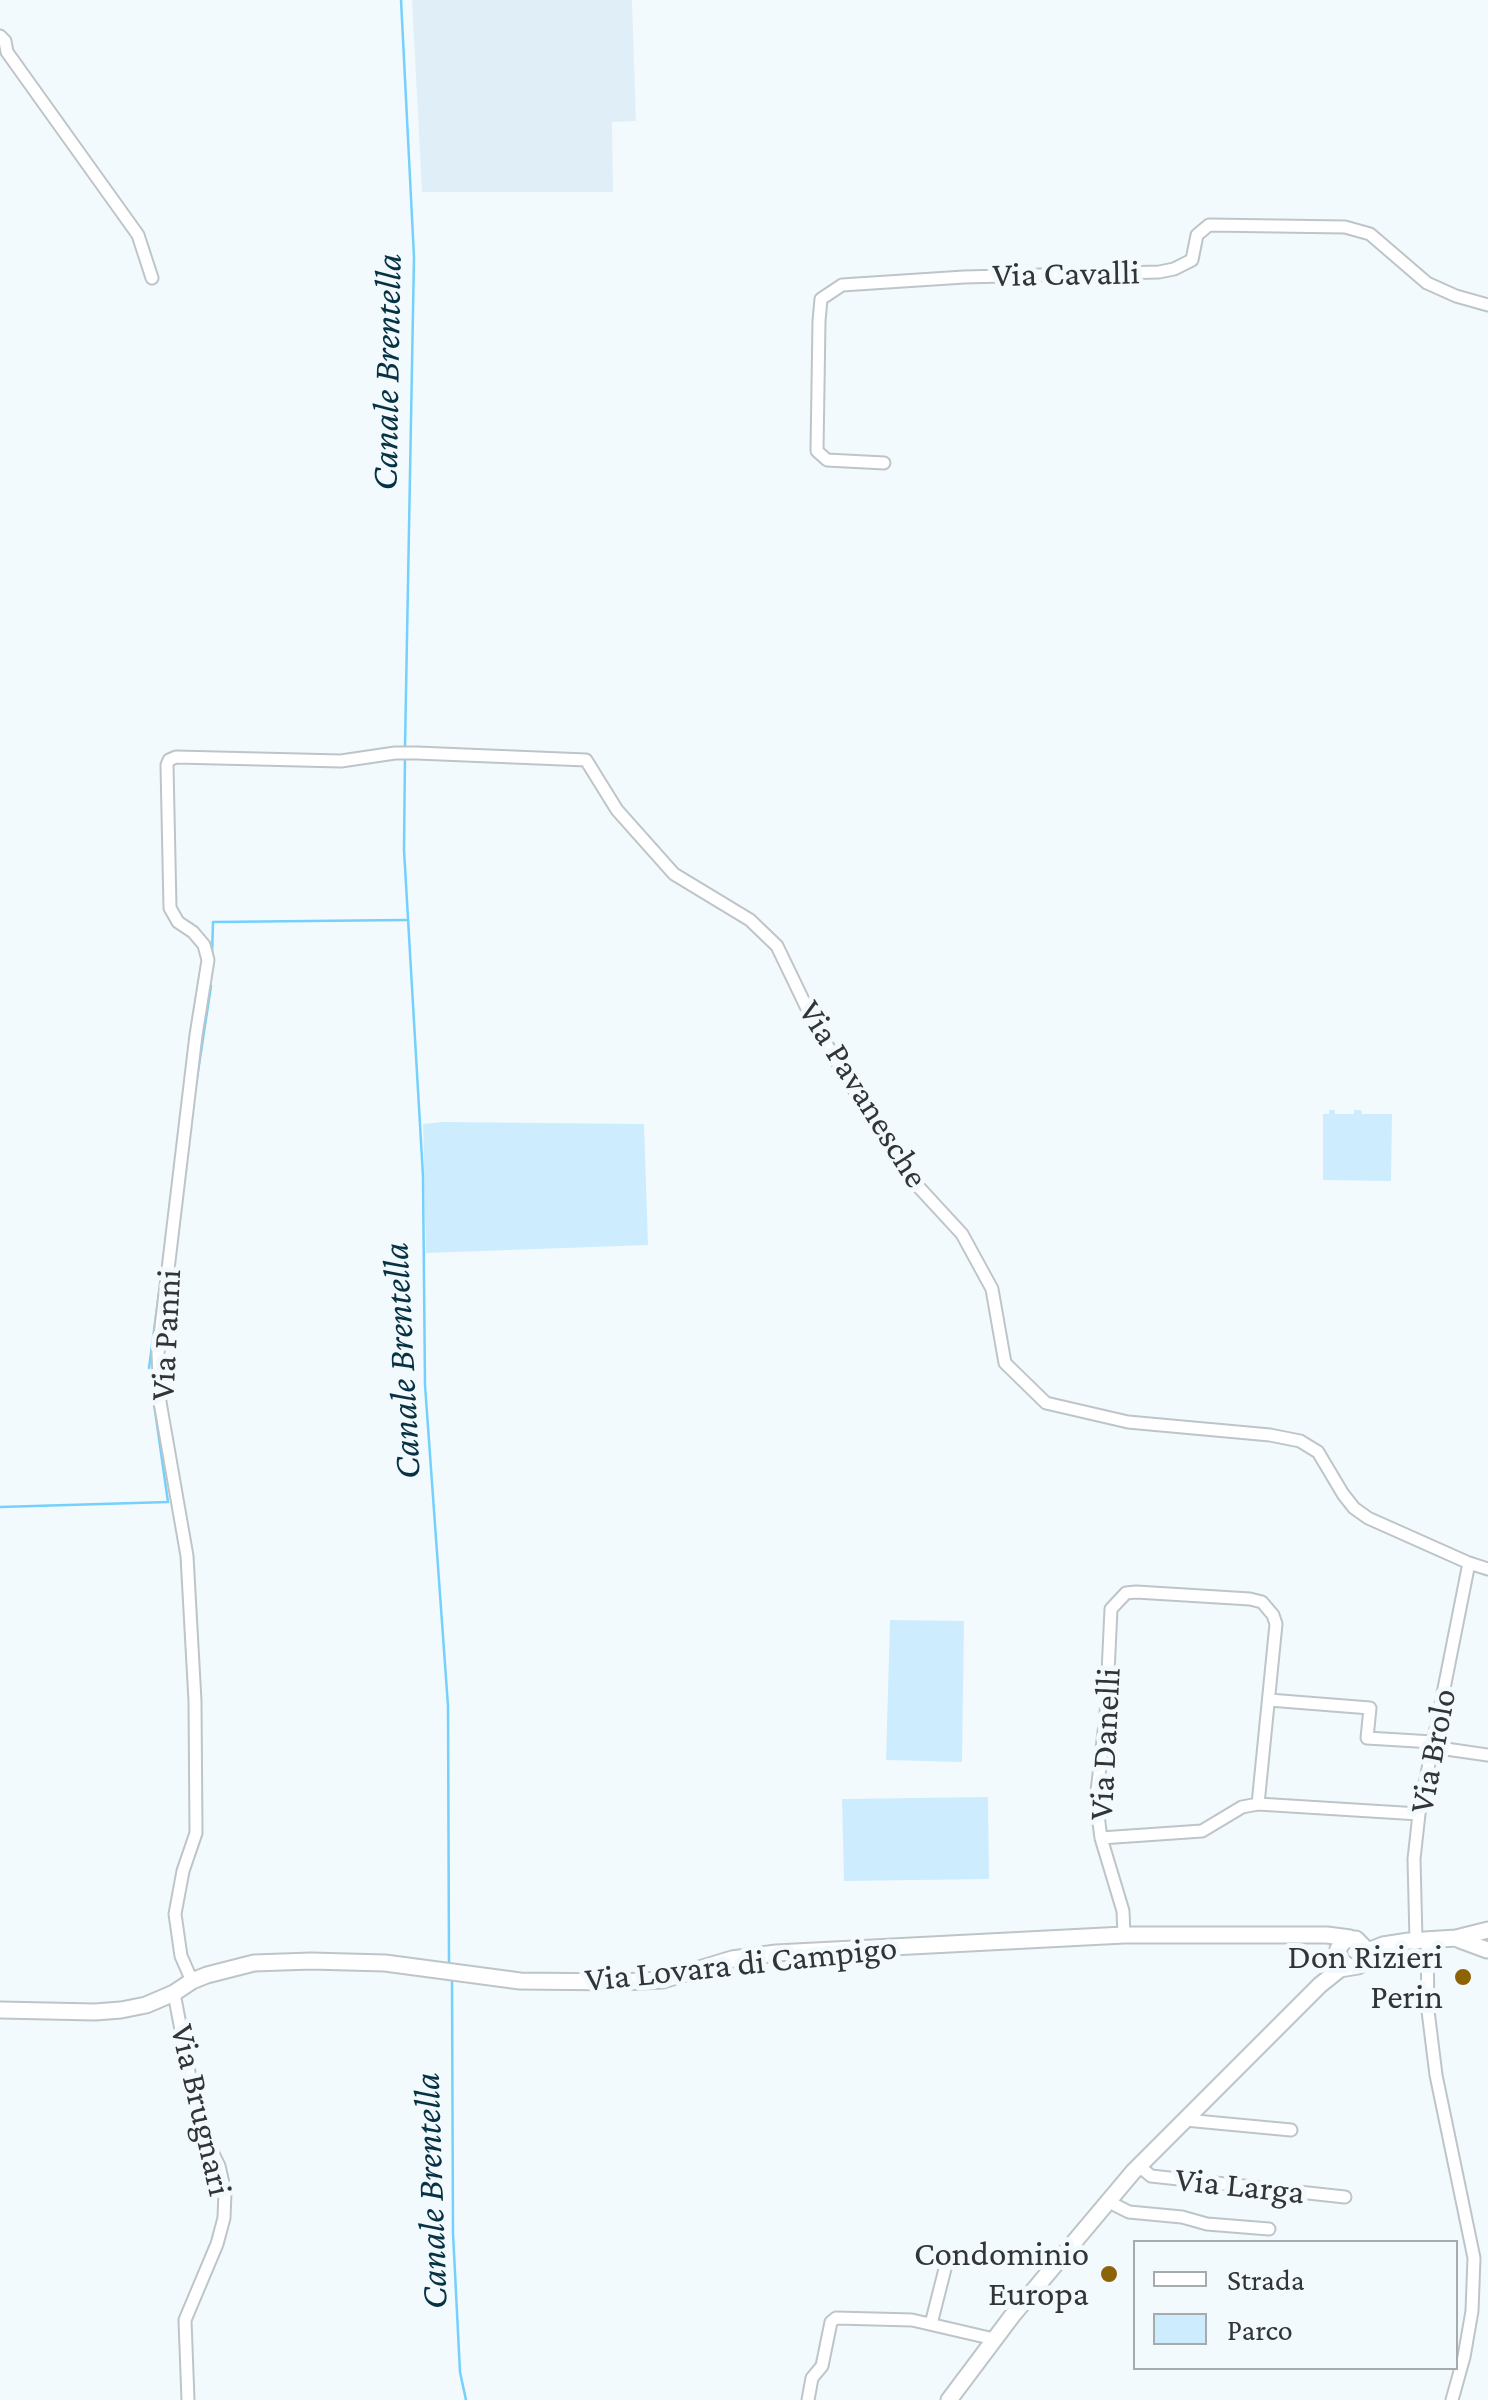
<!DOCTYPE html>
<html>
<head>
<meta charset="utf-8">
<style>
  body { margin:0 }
  #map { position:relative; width:1488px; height:2400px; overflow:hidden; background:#f3fafe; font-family:"Crimson Pro",serif }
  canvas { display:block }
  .legend { position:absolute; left:1133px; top:2240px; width:325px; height:130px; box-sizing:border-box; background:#f3fafe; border:2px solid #a6abae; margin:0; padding:12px 18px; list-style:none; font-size:30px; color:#323436 }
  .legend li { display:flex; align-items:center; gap:20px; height:50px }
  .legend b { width:50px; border:2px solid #a6abae }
</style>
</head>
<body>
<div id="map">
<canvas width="1488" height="2400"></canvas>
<ul class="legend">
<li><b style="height:12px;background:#fff"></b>Strada</li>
<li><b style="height:28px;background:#cdedfe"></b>Parco</li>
</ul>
</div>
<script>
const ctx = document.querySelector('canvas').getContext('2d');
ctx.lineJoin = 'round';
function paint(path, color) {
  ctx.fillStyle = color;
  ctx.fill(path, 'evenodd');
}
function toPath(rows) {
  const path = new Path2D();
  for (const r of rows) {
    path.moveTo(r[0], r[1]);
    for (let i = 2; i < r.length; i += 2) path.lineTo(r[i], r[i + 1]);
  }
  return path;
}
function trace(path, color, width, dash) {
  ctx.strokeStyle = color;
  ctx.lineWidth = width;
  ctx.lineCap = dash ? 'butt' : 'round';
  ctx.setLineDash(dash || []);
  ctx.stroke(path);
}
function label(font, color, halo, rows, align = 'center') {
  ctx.font = font + ' "Crimson Pro",serif';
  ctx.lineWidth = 10;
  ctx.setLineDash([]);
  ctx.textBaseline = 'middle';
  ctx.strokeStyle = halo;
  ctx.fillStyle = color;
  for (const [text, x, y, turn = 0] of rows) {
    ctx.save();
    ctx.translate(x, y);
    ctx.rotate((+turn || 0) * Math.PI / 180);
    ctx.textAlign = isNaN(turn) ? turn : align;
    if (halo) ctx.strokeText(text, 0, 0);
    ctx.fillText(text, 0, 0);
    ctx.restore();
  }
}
const built = toPath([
  [412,0,632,0,636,121,612,122,613,192,422,192]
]);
const green = toPath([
  [1329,1110,1335,1110,1335,1114,1354,1114,1354,1110,1361,1110,1362,1114,1392,1114,1391,1181,1323,1180,1323,1114,1329,1114],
  [443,1122,644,1124,648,1245,426,1253,423,1124],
  [890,1620,964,1621,962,1762,886,1760],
  [988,1797,989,1879,844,1881,842,1799]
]);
const stream = toPath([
  [401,0,414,257,405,746],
  [405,756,404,850,423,1176,425,1385,448,1706,449,1963],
  [212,955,213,922,406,920],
  [193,1104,211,986],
  [149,1368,162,1271],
  [0,1507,168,1502,150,1375],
  [452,1981,453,2233,460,2372,466,2400]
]);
const street = toPath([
  [0,36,5,41,7,52,138,235,152,278],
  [884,463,827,460,817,451,819,321,821,299,842,285,964,277,1159,272,1174,269,1192,260,1197,235,1209,225,1345,227,1370,234,1427,283,1456,296,1488,305],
  [1269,1700,1370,1708,1367,1738,1433,1742],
  [1432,1747,1488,1755],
  [1101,1838,1202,1831,1242,1807,1258,1804,1419,1814],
  [1124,1935,1123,1911,1101,1838,1096,1800,1106,1715,1111,1609,1126,1593,1136,1592,1250,1599,1262,1602,1273,1615,1276,1624,1258,1804],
  [1427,1939,1428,2011,1436,2075,1474,2258,1472,2311,1464,2357,1452,2400],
  [1416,1940,1414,1859,1419,1814,1469,1563],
  [192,1981,181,1956,175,1914,183,1871,196,1833,195,1701,187,1556,160,1402,158,1353,196,1035,208,960,204,945,193,932,178,922,170,908,167,765,169,760,176,757,341,761,395,753,417,753,586,760,617,810,674,874,750,920,777,946,816,1027,903,1170,962,1234,992,1289,1005,1363,1046,1403,1128,1422,1270,1435,1300,1441,1318,1452,1343,1494,1354,1508,1368,1518,1469,1563,1488,1569],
  [174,1993,199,2125,219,2166,225,2192,224,2218,217,2244,185,2320,188,2400],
  [1185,2120,1291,2130],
  [1139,2166,1151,2176,1345,2197],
  [1107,2201,1129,2212,1182,2217,1207,2224,1269,2229],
  [931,2324,947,2261],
  [808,2400,812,2378,822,2366,831,2322,836,2318,912,2320,994,2339]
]);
const secondary = toPath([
  [1460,1940,1487,1950],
  [1365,1959,1373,1949,1383,1945,1409,1941,1456,1938,1488,1930],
  [0,2010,95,2012,121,2010,146,2005,174,1993,192,1981,207,1975,254,1963,311,1961,385,1963,520,1981,621,1982,663,1980,732,1959,776,1953,1124,1935,1327,1935,1350,1938],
  [949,2400,1012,2316,1133,2172,1320,1985,1340,1969,1358,1966,1363,1962,1366,1949,1356,1939,1345,1940,1338,1949,1340,1960,1348,1966]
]);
const markers = [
  [1463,1977,10,"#8c6405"],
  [1109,2274,10,"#8c6405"]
];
const streetNames = [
  ["Via Cavalli",1066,274,-1],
  ["Via Pavanesche",863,1094,58],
  ["Via Panni",166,1335,-87],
  ["Via Danelli",1105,1744,-87],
  ["Via Brolo",1433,1751,-79],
  ["Via Lovara di Campigo",741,1964,-6],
  ["Via Brugnari",201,2110,77],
  ["Via Larga",1240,2186,6]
];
const poiNames = [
  ["Don Rizieri",1443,1957],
  ["Perin",1443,1997],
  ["Condominio",1089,2254],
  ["Europa",1089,2294]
];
const waterNames = [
  ["Canale Brentella",387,372,-89],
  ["Canale Brentella",402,1361,-93],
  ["Canale Brentella",431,2191,-92]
];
paint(built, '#e0eff7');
paint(green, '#cdedfe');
trace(stream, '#74d0fc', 2.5);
trace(street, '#bec5c8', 15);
trace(secondary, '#bec5c8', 19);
trace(street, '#fff', 11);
trace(secondary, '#fff', 15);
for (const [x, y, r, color] of markers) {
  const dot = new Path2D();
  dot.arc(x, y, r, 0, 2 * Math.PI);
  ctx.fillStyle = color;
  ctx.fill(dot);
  trace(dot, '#f3fafe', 4);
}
label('35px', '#323436', '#f3fafe', streetNames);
label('35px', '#323436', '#f3fafe', poiNames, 'right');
label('italic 38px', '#063244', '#f3fafe', waterNames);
</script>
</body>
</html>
